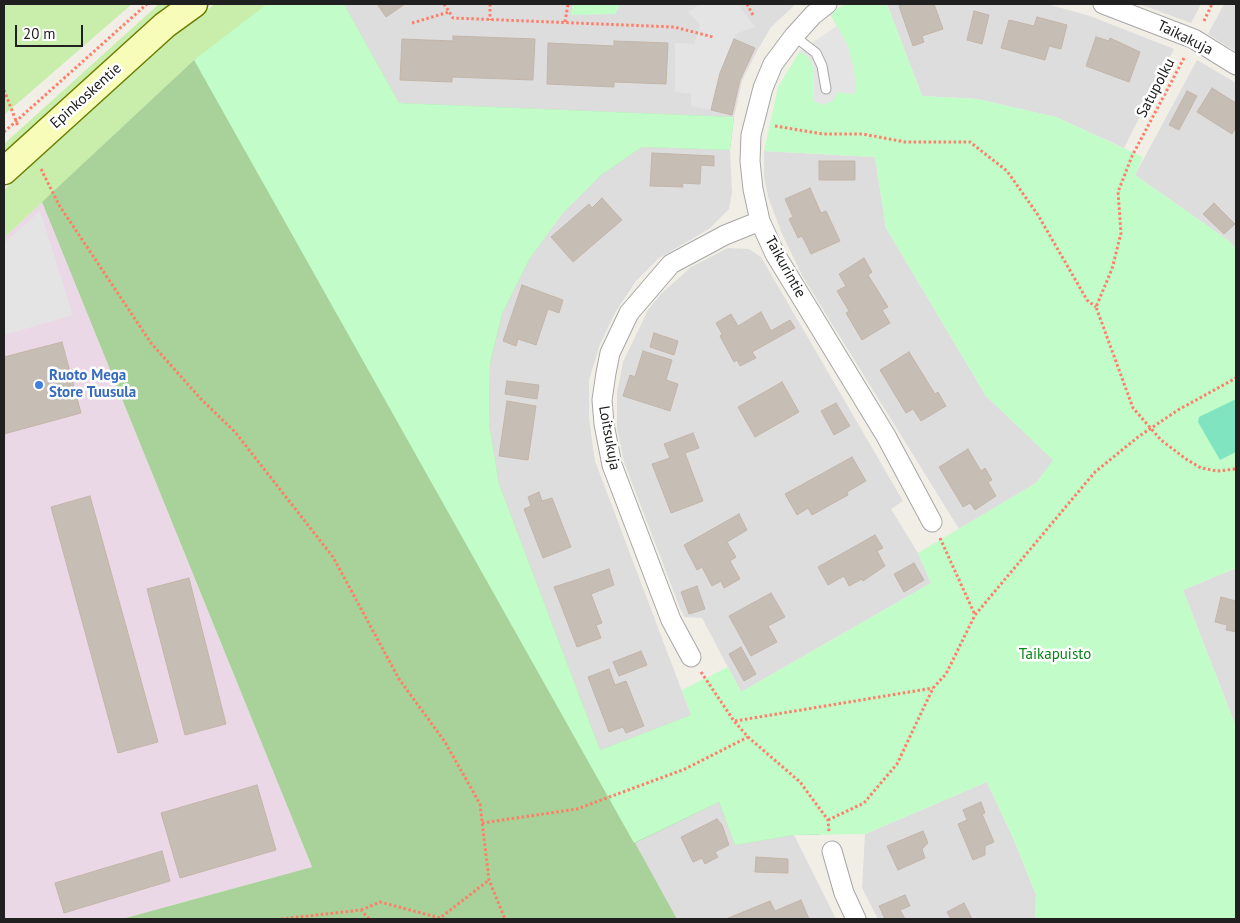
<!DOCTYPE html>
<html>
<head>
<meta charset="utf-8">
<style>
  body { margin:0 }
  #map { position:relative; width:1240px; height:923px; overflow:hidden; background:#f1eee6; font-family:"PT Sans",sans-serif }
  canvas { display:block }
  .frame { position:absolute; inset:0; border:5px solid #202020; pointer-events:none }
  .scale { position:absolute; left:15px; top:25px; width:68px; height:22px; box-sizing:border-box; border:2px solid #202020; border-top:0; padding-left:6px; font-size:15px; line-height:18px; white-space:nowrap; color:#202020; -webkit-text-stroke:4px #fff; paint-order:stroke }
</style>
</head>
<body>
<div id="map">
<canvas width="1240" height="923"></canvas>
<div class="frame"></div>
<div class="scale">20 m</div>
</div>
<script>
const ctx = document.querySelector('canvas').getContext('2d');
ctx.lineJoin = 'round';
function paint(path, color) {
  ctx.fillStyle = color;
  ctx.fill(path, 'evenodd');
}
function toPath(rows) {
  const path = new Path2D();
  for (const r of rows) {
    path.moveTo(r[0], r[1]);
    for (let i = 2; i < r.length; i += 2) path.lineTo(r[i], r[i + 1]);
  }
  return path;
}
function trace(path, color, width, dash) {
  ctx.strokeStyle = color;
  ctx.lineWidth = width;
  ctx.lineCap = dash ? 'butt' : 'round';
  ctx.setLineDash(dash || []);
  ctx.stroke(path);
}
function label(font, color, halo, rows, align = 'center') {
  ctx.font = font + ' "PT Sans",sans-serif';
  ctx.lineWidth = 5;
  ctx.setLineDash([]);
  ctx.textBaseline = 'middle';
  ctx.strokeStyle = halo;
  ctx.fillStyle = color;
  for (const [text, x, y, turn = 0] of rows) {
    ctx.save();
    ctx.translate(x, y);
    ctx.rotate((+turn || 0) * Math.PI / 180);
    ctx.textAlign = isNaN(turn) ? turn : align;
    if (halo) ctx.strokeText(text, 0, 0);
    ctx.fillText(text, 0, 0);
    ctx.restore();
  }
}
const residential = toPath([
  [344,4,796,4,771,27,757,51,742,81,734,117,399,103],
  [887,4,1047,4,1090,16,1174,49,1124,148,1056,117,977,99,922,96],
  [1139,4,1201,4,1191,23],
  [1224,4,1236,4,1236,52,1208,34],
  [1197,60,1236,83,1236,249,1229,241,1135,175],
  [642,147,730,150,732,192,729,209,709,229,659,258,636,281,616,311,600,344,589,380,589,419,595,461,691,715,600,750,499,484,489,424,490,365,502,314,530,258,562,213,601,175],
  [764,151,875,157,886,228,986,396,1054,460,1036,483,959,529,803,277,782,234,768,197,764,176],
  [728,248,749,249,761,257,903,501,891,509,918,553,931,583,741,692,702,618,685,617,680,608,624,462,617,428,617,393,623,362,648,310,661,294,691,267],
  [1236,568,1236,727,1183,590],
  [987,782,1014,840,1036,895,1035,919,878,919,862,888,865,834],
  [719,801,735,845,794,835,836,919,677,919,634,843]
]);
const industrial = toPath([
  [42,202,312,867,122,919,4,919,4,238]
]);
const grass = toPath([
  [4,4,132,4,4,115],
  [159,4,172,4,4,157,4,144],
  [215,4,286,4,194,60,4,238,4,190,173,34]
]);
const forest = toPath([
  [286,4,344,4,399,103,734,117,730,150,642,147,601,175,562,213,530,258,502,314,490,365,489,424,499,484,600,750,691,715,820,835,794,835,735,845,719,802,635,843,677,919,122,919,312,867,42,202,194,60]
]);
const park = toPath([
  [267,4,344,4,399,103,734,117,730,150,642,147,601,175,563,213,530,258,502,314,490,364,489,424,499,484,600,750,691,715,682,690,728,667,741,692,931,583,918,553,1036,483,1053,460,986,396,886,228,875,157,764,151,778,87,800,51,809,58,813,66,814,101,837,92,854,94,848,46,830,14,844,4,887,4,922,96,977,99,1056,117,1143,157,1135,175,1229,241,1236,249,1236,568,1183,590,1236,727,1236,919,1035,919,1036,895,1014,840,987,782,865,834,794,835,735,845,719,802,634,843,194,60],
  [573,4,621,4,615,14,571,15]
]);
const pitch = toPath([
  [1236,399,1236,452,1220,460,1198,422,1199,417]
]);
const parking = toPath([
  [700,4,738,4,755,27,738,33,734,39,720,73,711,110,691,106,691,94,675,92,675,43,694,44,700,25,688,12],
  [837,26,848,46,854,69,856,91,854,94,837,92,834,100,823,105,814,101,813,66,809,58,800,51],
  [40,211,73,315,4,335,4,243]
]);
const building = toPath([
  [377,4,405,4,386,17,377,4],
  [905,4,934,4,943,29,922,36,924,42,913,46,899,6,905,4],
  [974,11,989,15,982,44,967,40,974,11],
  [1037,17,1067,25,1061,49,1049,46,1045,60,1001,48,1009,20,1034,26,1037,17],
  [453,36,535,39,533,80,452,77,452,82,400,80,402,39,453,41,453,36],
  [1096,37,1109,41,1110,38,1140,52,1129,82,1086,66,1096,37],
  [734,39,755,48,740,80,732,115,711,110,720,73,734,39],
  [614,41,668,43,666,84,614,82,614,87,547,84,548,43,614,46,614,41],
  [1212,88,1236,103,1236,127,1232,134,1197,112,1212,88],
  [1187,91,1197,96,1179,130,1169,125,1187,91],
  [652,153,714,156,714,166,701,165,700,184,682,183,683,187,650,186,652,153],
  [819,161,855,161,855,180,819,180,819,161],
  [810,188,821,213,826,211,840,241,811,254,802,236,798,238,789,219,793,217,785,199,810,188],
  [602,198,622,220,573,262,551,237,589,204,592,208,602,198],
  [1214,203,1235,224,1224,234,1203,214,1214,203],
  [864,258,872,272,868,275,888,307,882,310,890,323,862,340,846,313,849,311,837,291,846,286,839,274,864,258],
  [522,285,563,300,559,313,548,309,536,345,518,339,516,346,503,341,522,285],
  [761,312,771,331,790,320,795,328,752,352,756,358,740,366,737,360,734,362,720,336,722,334,716,323,731,314,738,326,761,312],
  [654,333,678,341,674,355,650,347,654,333],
  [62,342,81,413,4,434,4,357,62,342],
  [643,351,672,360,666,380,678,384,670,411,623,396,630,375,635,377,643,351],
  [909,352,935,394,938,392,946,406,921,421,913,409,906,413,880,370,909,352],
  [507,381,539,385,537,399,505,394,507,381],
  [782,382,799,412,755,437,738,407,782,382],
  [507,401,536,406,528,460,499,456,507,401],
  [836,403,850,426,834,435,821,411,836,403],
  [693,433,699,448,685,453,703,501,671,513,652,464,670,458,664,444,693,433],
  [968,449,981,471,985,468,992,480,988,482,996,496,975,510,970,503,963,507,939,467,968,449],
  [852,457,866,481,847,492,848,495,812,515,808,508,797,515,785,494,852,457],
  [539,492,542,501,552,498,571,547,543,558,524,509,531,506,528,497,539,492],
  [90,496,158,742,118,753,51,507,90,496],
  [739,514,747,530,727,542,736,557,730,561,740,579,724,588,721,581,712,586,702,567,697,570,684,545,739,514],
  [875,535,883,548,877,551,885,566,863,581,862,579,849,586,844,576,828,585,818,567,875,535],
  [914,563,924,580,904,592,894,574,914,563],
  [609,569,614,585,591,594,602,623,596,625,601,638,577,647,554,587,609,569],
  [189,578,226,724,185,735,147,589,189,578],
  [697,586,705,609,689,614,681,592,697,586],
  [771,593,785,617,768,626,777,642,751,656,729,616,771,593],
  [1221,597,1236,601,1236,632,1226,630,1227,625,1215,622,1221,597],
  [741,647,756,674,744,681,729,654,741,647],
  [641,651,647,665,619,676,613,662,641,651],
  [609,669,615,685,626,681,644,726,626,733,623,727,609,732,588,677,609,669],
  [257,785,276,850,180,878,161,813,257,785],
  [981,802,985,813,982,814,994,842,985,846,985,855,973,860,958,824,967,820,963,810,981,802],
  [717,819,722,825,729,845,715,852,718,857,705,864,702,858,693,862,681,837,717,819],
  [923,831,928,843,922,849,925,858,898,870,887,846,923,831],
  [162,851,170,881,64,913,55,883,162,851],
  [756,857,788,859,788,873,755,872,756,857],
  [905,895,910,906,900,910,905,919,885,919,879,906,905,895],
  [801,900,809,919,726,919,770,901,775,911,801,900],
  [964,903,972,919,951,919,947,912,964,903]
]);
const path = toPath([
  [444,4,453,18,674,27,713,37],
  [490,4,490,20],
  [747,4,754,17],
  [1204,21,1212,4],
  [565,22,568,4],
  [412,23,449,12],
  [1184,58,1132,156,1118,192,1121,233,1112,269,1096,307,1133,408,1161,440,1186,459,1201,468,1217,471,1236,469],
  [4,90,18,126],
  [775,126,823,134,863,134,905,142,970,142,1007,171,1038,215,1087,300,1096,307],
  [4,132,147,4],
  [41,169,59,205,151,343,201,399,235,432,333,557,399,679,445,742,480,804,489,880,505,919],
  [940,538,975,615],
  [701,672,734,721,748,737,800,782,828,820,829,832],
  [735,721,933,688],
  [828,820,864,803,897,764,933,688,946,674,975,615,1095,472,1138,437,1178,410,1236,378],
  [482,823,577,809,685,769,748,737],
  [361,910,380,902,440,918,489,880],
  [281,919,361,910,369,919]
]);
const lane = toPath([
  [794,36,816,53,822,66,826,89]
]);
const street = toPath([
  [827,4,813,15,794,36,773,64,763,88,751,135,750,161,753,189,760,221,775,254,886,436,932,522],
  [1103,4,1194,39,1236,65],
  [691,657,671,620,612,465,604,424,602,400,606,373,610,353,629,313,671,264,725,235,760,221],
  [832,851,844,893,856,919]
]);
const secondary = toPath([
  [4,171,165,25,194,4]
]);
const markers = [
  [39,385,5,"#3f7fe0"]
];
const streetNames = [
  ["Taikakuja",1185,38,26],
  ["Satupolku",1156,88,-62],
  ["Epinkoskentie",86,96,-42],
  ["Taikurintie",785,267,61],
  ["Loitsukuja",609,438,80]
];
const shopNames = [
  ["Ruoto Mega",49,376],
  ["Store Tuusula",49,393]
];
const parkNames = [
  ["Taikapuisto",1055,655]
];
paint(residential, '#dedddd');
paint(industrial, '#ebd8e6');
paint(grass, '#c9edaa');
paint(forest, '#a8d299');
paint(park, '#c2fcc9');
paint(pitch, '#81e4c1');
paint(parking, '#e4e4e4');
paint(building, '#c6beb5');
trace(building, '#c4b5a8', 1);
trace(lane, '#a7a7a7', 11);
trace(street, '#a7a7a7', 21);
trace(secondary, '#6c7e00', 29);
trace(path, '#ff7e69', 3, [2.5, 2.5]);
trace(lane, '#fff', 9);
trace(street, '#fff', 19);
trace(secondary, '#f7fdb9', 26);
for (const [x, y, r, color] of markers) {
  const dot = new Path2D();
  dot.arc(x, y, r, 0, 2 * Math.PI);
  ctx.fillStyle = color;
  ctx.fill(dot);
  trace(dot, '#fff', 2);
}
label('15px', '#202020', '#fff', streetNames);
label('bold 15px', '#366cbe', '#fff', shopNames, 'left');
label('15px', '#068616', '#fff', parkNames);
</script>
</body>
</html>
